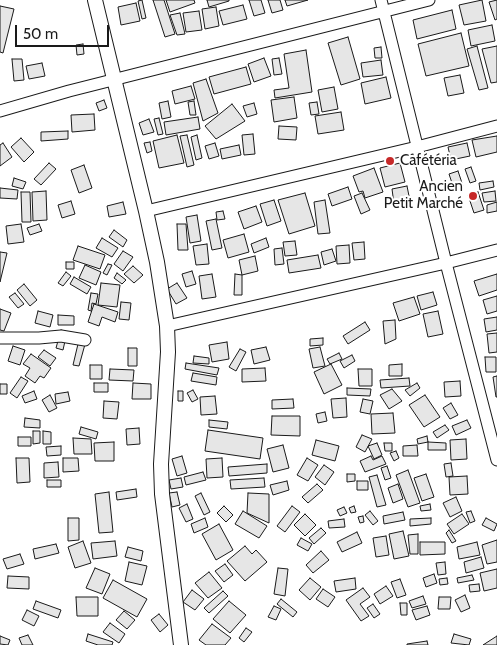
<!DOCTYPE html>
<html>
<head>
<meta charset="utf-8">
<style>
  body { margin:0 }
  #map { position:relative; width:497px; height:645px; overflow:hidden; background:#fff; font-family:Cabin,sans-serif }
  canvas { display:block }
  .scale { position:absolute; left:15px; top:25px; width:94px; height:22px; box-sizing:border-box; border:2px solid #1a1a1a; border-top:0; padding-left:6px; font-size:15px; line-height:18px; white-space:nowrap; color:#1a1a1a; -webkit-text-stroke:4px #fff; paint-order:stroke }
</style>
</head>
<body>
<div id="map">
<canvas width="497" height="645"></canvas>
<div class="scale">50 m</div>
</div>
<script>
const ctx = document.querySelector('canvas').getContext('2d');
ctx.lineJoin = 'round';
function paint(path, color) {
  ctx.fillStyle = color;
  ctx.fill(path, 'evenodd');
}
function toPath(rows) {
  const path = new Path2D();
  for (const r of rows) {
    path.moveTo(r[0], r[1]);
    for (let i = 2; i < r.length; i += 2) path.lineTo(r[i], r[i + 1]);
  }
  return path;
}
function trace(path, color, width, dash) {
  ctx.strokeStyle = color;
  ctx.lineWidth = width;
  ctx.lineCap = dash ? 'butt' : 'round';
  ctx.setLineDash(dash || []);
  ctx.stroke(path);
}
function label(font, color, halo, rows, align = 'center') {
  ctx.font = font + ' Cabin,sans-serif';
  ctx.lineWidth = 4;
  ctx.setLineDash([]);
  ctx.textBaseline = 'middle';
  ctx.strokeStyle = halo;
  ctx.fillStyle = color;
  for (const [text, x, y, turn = 0] of rows) {
    ctx.save();
    ctx.translate(x, y);
    ctx.rotate((+turn || 0) * Math.PI / 180);
    ctx.textAlign = isNaN(turn) ? turn : align;
    if (halo) ctx.strokeText(text, 0, 0);
    ctx.fillText(text, 0, 0);
    ctx.restore();
  }
}
const building = toPath([
  [142,0,146,18,142,19,138,1,142,0],
  [153,0,164,0,175,34,165,37,153,0],
  [166,0,194,0,195,3,170,12,166,0],
  [207,0,229,0,229,1,209,7,207,0],
  [249,0,261,0,265,13,254,16,249,0],
  [268,0,280,0,283,10,272,13,268,0],
  [285,0,308,0,287,6,285,0],
  [482,0,486,21,464,25,459,5,482,0],
  [497,0,497,19,495,20,489,2,497,0],
  [136,3,140,21,121,25,118,7,136,3],
  [243,5,247,19,223,25,219,11,243,5],
  [0,6,14,9,3,53,0,52,0,6],
  [216,7,219,26,205,29,202,9,216,7],
  [452,10,456,29,417,39,413,20,452,10],
  [199,11,202,30,186,32,183,13,199,11],
  [180,13,185,34,177,35,170,15,180,13],
  [492,25,495,41,471,46,468,30,492,25],
  [461,33,469,66,426,76,418,44,461,33],
  [348,37,360,79,341,85,328,43,348,37],
  [83,44,84,54,77,55,76,45,83,44],
  [477,46,488,88,479,90,467,49,477,46],
  [497,46,497,82,491,83,482,49,497,46],
  [381,47,382,58,375,58,374,48,381,47],
  [306,50,312,92,275,98,274,90,289,88,284,54,306,50],
  [264,58,271,76,254,82,248,64,264,58],
  [279,58,282,74,274,75,272,59,279,58],
  [12,59,22,59,24,80,14,81,12,59],
  [381,60,383,75,363,77,361,63,381,60],
  [42,63,45,76,29,79,26,66,42,63],
  [246,67,251,84,214,94,209,77,246,67],
  [460,75,464,93,448,96,444,78,460,75],
  [386,77,391,98,365,104,361,83,386,77],
  [206,79,218,113,203,121,193,83,206,79],
  [191,86,195,99,175,104,172,91,191,86],
  [334,87,338,109,322,112,318,90,334,87],
  [294,97,297,118,274,122,271,100,294,97],
  [104,100,107,108,99,111,96,103,104,100],
  [168,101,171,117,162,119,159,103,168,101],
  [194,101,196,115,190,115,188,102,194,101],
  [317,102,319,114,311,115,309,103,317,102],
  [254,103,257,114,247,117,243,106,254,103],
  [232,104,245,121,216,139,205,126,232,104],
  [341,112,344,130,318,134,315,116,341,112],
  [94,114,95,130,72,132,71,115,94,114],
  [198,117,200,129,166,135,164,122,198,117],
  [159,118,163,134,158,135,154,119,159,118],
  [149,119,154,132,143,135,139,123,149,119],
  [279,126,297,127,296,140,278,139,279,126],
  [68,131,68,139,41,141,41,132,68,131],
  [253,134,255,154,244,155,242,135,253,134],
  [177,135,184,163,159,168,153,141,177,135],
  [187,135,194,165,187,167,180,136,187,135],
  [197,135,202,158,196,160,191,137,197,135],
  [497,136,497,152,476,157,472,140,497,136],
  [21,138,34,152,24,162,11,147,21,138],
  [150,142,152,151,147,153,144,143,150,142],
  [3,143,12,157,0,166,0,145,3,143],
  [215,143,219,156,209,159,205,146,215,143],
  [467,143,470,156,451,160,448,147,467,143],
  [239,145,241,155,222,159,220,149,239,145],
  [49,163,56,169,41,185,34,179,49,163],
  [400,163,405,182,385,187,380,168,400,163],
  [84,165,92,188,79,193,71,170,84,165],
  [471,167,476,181,470,183,465,169,471,167],
  [374,168,383,192,365,198,363,191,359,192,353,176,374,168],
  [458,171,463,186,454,189,449,174,458,171],
  [14,178,26,182,23,189,12,186,14,178],
  [493,181,494,187,480,190,479,183,493,181],
  [407,186,410,201,394,204,392,189,407,186],
  [348,187,352,199,332,206,328,194,348,187],
  [0,188,18,190,17,199,0,198,0,188],
  [46,191,47,220,33,221,32,192,46,191],
  [495,191,496,201,484,202,482,193,495,191],
  [21,192,30,192,31,222,22,222,21,192],
  [478,192,484,210,474,213,468,195,478,192],
  [305,193,315,226,289,234,278,200,305,193],
  [362,193,370,210,361,214,354,196,362,193],
  [274,200,281,221,267,226,260,204,274,200],
  [325,200,330,233,318,234,314,202,325,200],
  [71,201,75,214,62,218,58,205,71,201],
  [123,202,126,214,109,217,107,206,123,202],
  [497,202,497,211,487,213,487,205,497,202],
  [256,206,262,222,244,229,238,212,256,206],
  [223,211,225,219,217,220,216,212,223,211],
  [197,215,201,241,190,243,186,217,197,215],
  [216,219,222,248,212,250,206,221,216,219],
  [21,224,24,242,8,244,6,226,21,224],
  [39,224,42,231,30,235,27,228,39,224],
  [177,224,186,224,188,250,178,250,177,224],
  [114,230,127,240,123,247,109,237,114,230],
  [244,234,249,252,228,258,223,240,244,234],
  [102,238,118,248,112,257,96,248,102,238],
  [266,238,269,247,254,253,251,244,266,238],
  [295,241,297,255,285,256,283,242,295,241],
  [364,242,365,259,354,260,352,243,364,242],
  [207,244,209,264,196,265,193,246,207,244],
  [349,245,350,263,337,264,336,246,349,245],
  [78,246,105,255,100,269,73,260,78,246],
  [282,248,284,264,275,265,274,249,282,248],
  [332,249,336,261,324,265,321,252,332,249],
  [123,251,133,257,123,271,114,264,123,251],
  [0,252,7,253,0,282,0,252],
  [318,255,321,268,289,273,287,260,318,255],
  [255,256,258,271,242,275,239,260,255,256],
  [66,262,74,262,74,269,66,269,66,262],
  [108,264,112,265,107,275,103,273,108,264],
  [85,265,101,272,96,285,79,278,85,265],
  [133,266,143,275,134,283,124,274,133,266],
  [192,271,196,284,186,287,182,274,192,271],
  [66,272,71,276,63,286,58,283,66,272],
  [117,273,126,280,122,284,114,278,117,273],
  [212,274,216,297,202,299,199,276,212,274],
  [235,274,242,275,242,295,234,295,235,274],
  [497,274,497,290,479,296,474,281,497,274],
  [74,277,91,287,87,294,70,284,74,277],
  [101,283,120,285,117,307,98,305,101,283],
  [177,283,187,298,176,304,167,289,177,283],
  [24,284,37,300,30,306,17,290,24,284],
  [433,292,437,305,421,310,417,296,433,292],
  [15,293,24,304,18,308,9,297,15,293],
  [91,293,98,294,96,304,92,303,91,311,88,310,91,293],
  [497,296,497,311,487,314,483,300,497,296],
  [414,297,420,314,399,321,393,303,414,297],
  [121,302,131,303,129,320,119,319,121,302],
  [94,304,118,312,115,322,102,317,99,326,88,322,94,304],
  [0,309,11,313,4,331,0,330,0,309],
  [38,311,53,315,50,327,35,323,38,311],
  [438,311,443,334,428,337,423,314,438,311],
  [58,315,74,316,74,325,58,325,58,315],
  [497,317,497,330,486,332,484,319,497,317],
  [395,320,396,339,385,344,383,321,395,320],
  [365,322,370,330,348,344,343,336,365,322],
  [61,330,87,337,79,366,73,365,78,344,65,341,63,350,56,348,61,330],
  [497,333,497,352,489,353,487,334,497,333],
  [323,338,323,345,310,346,310,339,323,338],
  [227,342,229,359,212,362,209,345,227,342],
  [13,346,25,350,20,365,8,361,13,346],
  [266,347,270,360,254,364,251,350,266,347],
  [320,347,325,366,313,368,309,349,320,347],
  [128,348,137,348,137,366,128,366,128,348],
  [240,349,246,352,236,371,229,367,240,349],
  [44,350,56,358,50,366,38,357,44,350],
  [339,353,342,359,330,364,327,359,339,353],
  [31,354,51,368,44,378,40,376,35,383,25,376,30,368,23,364,31,354],
  [352,355,355,361,344,368,340,361,352,355],
  [194,356,209,358,209,364,193,363,194,356],
  [485,357,496,357,496,372,486,372,485,357],
  [186,363,219,368,217,375,185,369,186,363],
  [331,364,342,385,324,394,314,372,331,364],
  [402,364,402,376,389,376,389,365,402,364],
  [90,365,102,365,102,379,90,379,90,365],
  [265,368,266,381,242,382,242,369,265,368],
  [110,369,134,370,133,381,109,380,110,369],
  [358,369,372,369,372,386,359,386,358,369],
  [193,373,217,377,216,385,191,381,193,373],
  [497,376,497,397,496,397,493,377,497,376],
  [21,377,28,381,17,398,10,393,21,377],
  [409,378,410,386,381,388,380,380,409,378],
  [460,381,461,396,445,397,444,382,460,381],
  [94,383,108,383,108,392,94,392,94,383],
  [133,383,151,384,151,399,132,399,133,383],
  [417,383,420,388,410,396,405,390,417,383],
  [0,384,7,384,7,394,0,394,0,384],
  [347,388,371,389,370,396,347,395,347,388],
  [392,389,402,401,389,409,380,395,392,389],
  [193,390,198,399,192,402,187,393,193,390],
  [34,391,37,399,25,403,22,396,34,391],
  [178,391,183,391,183,401,178,401,178,391],
  [68,392,70,401,56,404,55,394,68,392],
  [50,395,57,408,49,412,42,400,50,395],
  [425,395,440,417,424,427,409,405,425,395],
  [215,396,217,414,201,415,200,397,215,396],
  [346,398,347,417,333,418,331,399,346,398],
  [293,399,294,408,272,409,272,400,293,399],
  [363,399,373,401,370,414,360,412,363,399],
  [104,401,119,402,117,419,103,418,104,401],
  [451,403,458,415,450,419,443,408,451,403],
  [325,412,327,421,318,423,316,414,325,412],
  [393,413,395,433,372,434,371,414,393,413],
  [272,416,300,416,300,436,271,435,272,416],
  [25,418,40,420,40,428,24,427,25,418],
  [209,420,228,422,227,429,209,427,209,420],
  [467,420,471,428,456,435,452,426,467,420],
  [445,425,449,430,437,438,433,432,445,425],
  [81,427,98,432,96,439,79,434,81,427],
  [139,428,140,444,127,445,126,429,139,428],
  [208,430,263,438,260,459,205,451,208,430],
  [33,431,40,431,40,443,33,444,33,431],
  [43,431,51,432,51,444,43,444,43,431],
  [362,435,372,439,365,452,356,447,362,435],
  [427,436,428,442,418,444,417,439,427,436],
  [18,437,31,437,31,446,18,446,18,437],
  [73,438,91,439,92,454,74,454,73,438],
  [466,439,467,459,451,460,450,440,466,439],
  [316,440,339,446,335,461,312,455,316,440],
  [114,442,114,461,95,461,94,443,114,442],
  [428,442,446,443,446,450,428,450,428,442],
  [377,443,382,455,374,459,368,446,377,443],
  [384,443,392,443,392,451,385,451,384,443],
  [283,445,289,468,273,472,267,449,283,445],
  [417,445,418,456,403,456,403,446,417,445],
  [61,446,61,455,47,456,46,447,61,446],
  [396,451,399,458,394,461,390,453,396,451],
  [182,456,187,473,177,476,172,459,182,456],
  [371,456,373,460,382,456,386,464,365,472,360,461,371,456],
  [16,458,29,458,30,482,17,483,16,458],
  [63,458,78,458,79,471,63,472,63,458],
  [222,458,223,477,207,478,206,459,222,458],
  [307,458,318,465,308,481,297,475,307,458],
  [58,462,59,477,44,478,44,463,58,462],
  [451,463,453,476,446,477,444,464,451,463],
  [267,464,267,473,229,476,228,467,267,464],
  [324,465,334,472,325,485,315,477,324,465],
  [387,466,391,478,385,480,381,468,387,466],
  [408,470,420,503,408,507,396,475,408,470],
  [203,472,206,480,186,485,184,477,203,472],
  [347,474,355,474,355,481,347,482,347,474],
  [426,474,434,497,422,501,414,478,426,474],
  [377,475,386,505,377,507,369,477,377,475],
  [467,476,468,494,450,495,449,477,467,476],
  [181,478,183,487,171,489,169,480,181,478],
  [264,478,265,487,231,489,230,480,264,478],
  [47,480,61,480,61,487,47,487,47,480],
  [287,481,289,490,273,495,270,485,287,481],
  [357,481,368,481,368,490,357,490,357,481],
  [317,484,323,490,308,503,302,497,317,484],
  [398,484,403,499,393,503,388,488,398,484],
  [136,489,137,497,117,500,116,492,136,489],
  [109,492,113,532,99,533,95,494,109,492],
  [177,492,180,505,172,507,169,493,177,492],
  [201,493,210,512,204,515,195,496,201,493],
  [248,493,269,494,269,523,247,513,248,493],
  [456,497,462,511,450,517,443,503,456,497],
  [187,504,193,519,186,522,179,508,187,504],
  [430,504,431,510,421,511,420,506,430,504],
  [224,506,233,515,226,522,217,513,224,506],
  [292,506,300,512,285,532,277,526,292,506],
  [354,506,356,512,351,513,349,508,354,506],
  [344,507,347,513,340,516,337,510,344,507],
  [243,511,267,526,259,538,235,524,243,511],
  [370,511,378,521,373,525,365,515,370,511],
  [471,511,475,521,470,523,466,512,471,511],
  [403,512,405,520,384,524,383,516,403,512],
  [305,514,316,525,305,536,294,525,305,514],
  [462,514,469,524,454,534,447,524,462,514],
  [363,516,364,522,360,523,358,517,363,516],
  [68,518,79,518,79,540,68,541,68,518],
  [205,518,208,527,194,533,191,524,205,518],
  [431,518,431,524,410,526,410,519,431,518],
  [486,518,497,524,494,531,482,525,486,518],
  [344,519,345,527,329,528,328,521,344,519],
  [219,524,233,550,216,560,202,534,219,524],
  [321,528,326,533,314,544,309,538,321,528],
  [449,530,456,541,452,543,446,533,449,530],
  [403,531,409,556,394,559,389,534,403,531],
  [357,532,362,543,342,552,337,542,357,532],
  [418,534,418,554,410,554,408,535,418,534],
  [386,536,389,555,376,557,373,538,386,536],
  [301,538,312,544,308,551,297,545,301,538],
  [497,540,497,562,487,564,482,545,497,540],
  [83,541,91,563,75,568,68,547,83,541],
  [115,541,117,556,93,559,91,543,115,541],
  [420,542,445,542,445,554,420,555,420,542],
  [477,542,480,555,459,559,457,547,477,542],
  [56,544,59,553,35,559,33,549,56,544],
  [245,546,252,554,256,550,267,562,245,581,227,561,245,546],
  [128,547,143,551,141,561,125,557,128,547],
  [321,551,329,560,313,573,306,565,321,551],
  [20,554,24,564,7,569,3,559,20,554],
  [481,557,484,568,466,573,464,562,481,557],
  [129,562,147,566,142,585,125,581,129,562],
  [445,562,446,574,438,575,436,563,445,562],
  [225,564,233,575,224,582,215,571,225,564],
  [95,568,110,574,102,594,86,588,95,568],
  [278,568,288,569,285,596,274,594,278,568],
  [497,569,497,588,484,591,480,573,497,569],
  [209,572,222,588,208,598,195,583,209,572],
  [434,574,437,583,426,587,423,578,434,574],
  [472,575,474,580,458,583,457,578,472,575],
  [8,576,29,577,29,589,7,588,8,576],
  [310,578,321,587,310,600,299,590,310,578],
  [355,578,356,589,336,592,334,581,355,578],
  [447,578,448,584,440,585,439,579,447,578],
  [400,579,406,595,397,598,391,582,400,579],
  [113,580,147,599,137,617,103,598,113,580],
  [479,584,480,591,470,592,469,585,479,584],
  [386,586,393,596,380,604,374,594,386,586],
  [363,588,370,597,360,604,369,616,361,621,346,600,363,588],
  [323,589,335,597,328,607,316,599,323,589],
  [192,590,204,599,195,610,183,602,192,590],
  [223,591,228,596,209,613,204,608,223,591],
  [465,595,470,608,461,612,455,600,465,595],
  [423,596,426,604,412,608,409,601,423,596],
  [76,597,98,597,98,616,77,616,76,597],
  [439,597,451,597,450,609,438,609,439,597],
  [281,599,297,612,293,617,277,604,281,599],
  [36,601,61,610,58,618,33,609,36,601],
  [229,601,246,615,230,633,213,619,229,601],
  [400,603,407,603,407,615,401,615,400,603],
  [373,604,380,614,374,618,367,608,373,604],
  [274,606,281,609,276,620,268,617,274,606],
  [427,606,430,615,416,620,412,610,427,606],
  [27,610,39,616,34,626,22,620,27,610],
  [124,611,135,620,127,629,116,620,124,611],
  [159,614,168,625,160,632,151,620,159,614],
  [110,623,125,634,119,643,103,632,110,623],
  [212,624,231,638,225,645,206,645,199,640,212,624],
  [246,628,252,632,244,642,239,638,246,628],
  [88,634,113,642,112,645,98,645,86,641,88,634],
  [454,634,471,639,469,645,451,643,454,634],
  [28,635,33,645,22,645,19,638,28,635],
  [0,636,10,640,8,645,0,644,0,636],
  [497,636,497,645,483,645,497,636],
  [427,641,428,645,407,645,407,644,427,641]
]);
const minor = toPath([
  [381,0,446,263,497,460],
  [0,111,69,91,429,0],
  [146,211,417,147,497,126],
  [167,326,446,263,497,250],
  [0,338,39,338,61,336,85,340]
]);
const tertiary = toPath([
  [95,0,146,211,157,262,167,326,168,352,161,464,162,494,181,645]
]);
const markers = [
  [390,161,5,"#c62828"],
  [473,196,5,"#c62828"]
];
const poiNames = [
  ["Cafétéria",400,161],
  ["Ancien",463,187,"right"],
  ["Petit Marché",463,204,"right"]
];
paint(building, '#e6e6e6');
trace(building, '#1a1a1a', 1);
trace(minor, '#1a1a1a', 13);
trace(tertiary, '#1a1a1a', 16);
trace(minor, '#fff', 11);
trace(tertiary, '#fff', 14);
for (const [x, y, r, color] of markers) {
  const dot = new Path2D();
  dot.arc(x, y, r, 0, 2 * Math.PI);
  ctx.fillStyle = color;
  ctx.fill(dot);
  trace(dot, '#fff', 2);
}
label('15px', '#1a1a1a', '#fff', poiNames, 'left');
</script>
</body>
</html>
